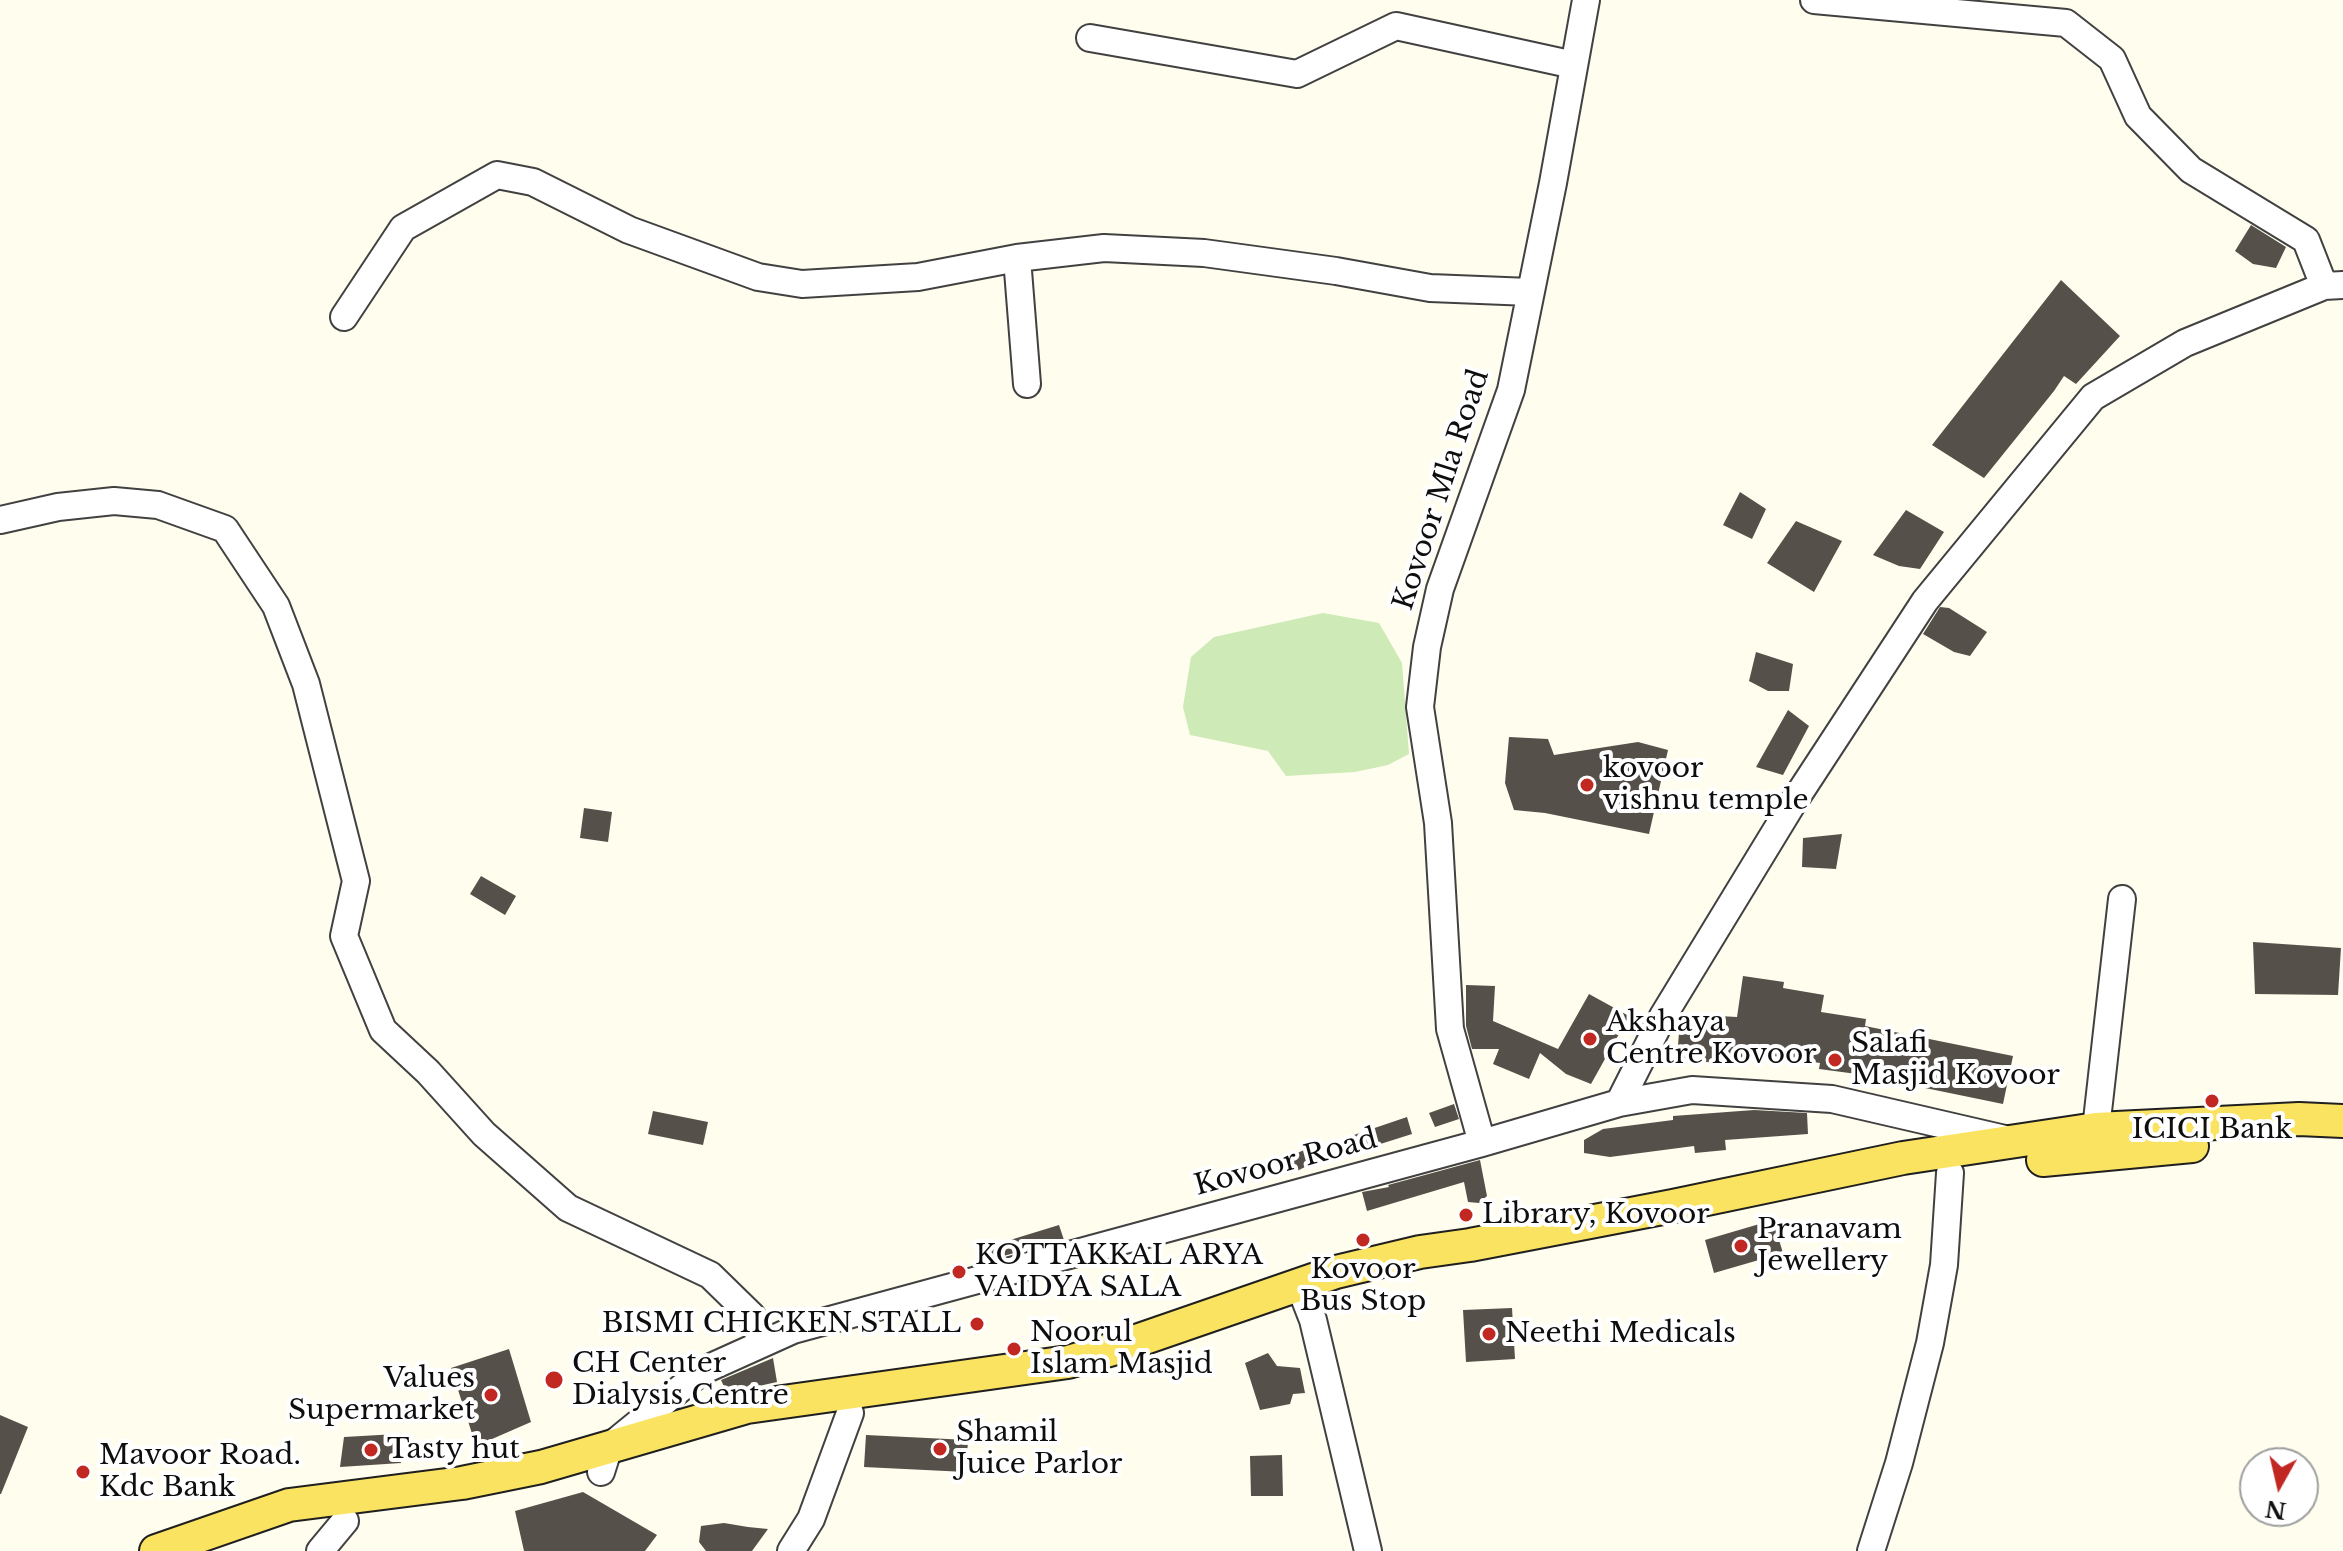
<!DOCTYPE html>
<html>
<head>
<meta charset="utf-8">
<style>
  body { margin:0 }
  #map { position:relative; width:2343px; height:1551px; overflow:hidden; background:#fffdee; font-family:"Libre Baskerville",serif }
  canvas { display:block }
  .north { position:absolute; left:2239px; top:1447px; width:80px; height:80px; box-sizing:border-box; background:#fff; border:2px solid #9f9f9f; border-radius:50%; rotate:188deg; font-size:22px; font-weight:700; line-height:32px; text-align:center; color:#0e0e0e }
  .north::after { content:''; display:block; margin:auto; width:28px; height:36px; background:#c12822; clip-path:polygon(50% 0,100% 100%,50% 72%,0 100%) }
</style>
</head>
<body>
<div id="map">
<canvas width="2343" height="1551"></canvas>
<div class="north">N</div>
</div>
<script>
const ctx = document.querySelector('canvas').getContext('2d');
ctx.lineJoin = 'round';
function paint(path, color) {
  ctx.fillStyle = color;
  ctx.fill(path, 'evenodd');
}
function toPath(rows) {
  const path = new Path2D();
  for (const r of rows) {
    path.moveTo(r[0], r[1]);
    for (let i = 2; i < r.length; i += 2) path.lineTo(r[i], r[i + 1]);
  }
  return path;
}
function trace(path, color, width, dash) {
  ctx.strokeStyle = color;
  ctx.lineWidth = width;
  ctx.lineCap = dash ? 'butt' : 'round';
  ctx.setLineDash(dash || []);
  ctx.stroke(path);
}
function label(font, color, halo, rows, align = 'center') {
  ctx.font = font + ' "Libre Baskerville",serif';
  ctx.lineWidth = 8;
  ctx.setLineDash([]);
  ctx.textBaseline = 'middle';
  ctx.strokeStyle = halo;
  ctx.fillStyle = color;
  for (const [text, x, y, turn = 0] of rows) {
    ctx.save();
    ctx.translate(x, y);
    ctx.rotate((+turn || 0) * Math.PI / 180);
    ctx.textAlign = isNaN(turn) ? turn : align;
    if (halo) ctx.strokeText(text, 0, 0);
    ctx.fillText(text, 0, 0);
    ctx.restore();
  }
}
const green = toPath([
  [1323,613,1379,623,1402,663,1409,754,1388,765,1355,772,1286,776,1268,751,1190,735,1183,707,1191,657,1214,637]
]);
const building = toPath([
  [2251,225,2286,247,2276,268,2253,264,2235,251],
  [2061,280,2120,336,2076,384,2064,376,2054,391,1984,478,1932,445],
  [1740,492,1766,509,1752,539,1723,525],
  [1906,510,1944,532,1920,569,1899,566,1873,555],
  [1796,521,1842,541,1814,592,1767,563],
  [1940,607,1949,608,1987,632,1970,656,1954,652,1923,634],
  [1756,652,1793,664,1789,691,1768,691,1749,681],
  [1788,710,1809,726,1783,775,1756,767],
  [1509,737,1548,739,1554,755,1638,742,1668,750,1649,834,1545,813,1514,810,1505,783],
  [584,808,612,812,608,842,580,838],
  [1842,834,1836,869,1802,867,1803,838],
  [481,876,516,896,505,915,470,894],
  [2253,942,2341,948,2338,995,2255,994],
  [1743,976,1784,982,1783,988,1824,995,1821,1012,1866,1019,1865,1026,2013,1056,2003,1104,1857,1074,1819,1069,1820,1063,1773,1056,1772,1060,1748,1056,1747,1066,1677,1059,1680,1019,1683,1014,1737,1017],
  [1466,985,1495,986,1493,1021,1558,1049,1589,994,1629,1016,1591,1084,1566,1074,1540,1053,1529,1079,1493,1064,1499,1049,1472,1049,1466,1026],
  [1454,1104,1459,1119,1435,1127,1429,1113],
  [1754,1110,1807,1113,1808,1134,1725,1140,1726,1150,1695,1153,1694,1146,1610,1157,1584,1153,1584,1140,1603,1129,1673,1120,1673,1116],
  [653,1111,708,1122,703,1145,648,1134],
  [1407,1117,1412,1134,1352,1153,1348,1137],
  [1313,1146,1319,1160,1291,1174,1284,1159],
  [1480,1160,1487,1196,1479,1203,1468,1202,1464,1182,1367,1211,1362,1192,1389,1187,1388,1185],
  [1773,1220,1783,1253,1714,1273,1705,1240],
  [1059,1225,1064,1240,988,1260,984,1248],
  [1512,1308,1515,1359,1466,1362,1463,1310],
  [509,1349,531,1422,476,1446,451,1368],
  [1268,1353,1277,1366,1300,1368,1305,1393,1293,1394,1290,1404,1260,1410,1245,1363],
  [773,1358,777,1382,727,1393,721,1380],
  [0,1415,28,1427,1,1494,0,1494],
  [397,1434,401,1463,340,1467,344,1437],
  [866,1435,968,1440,966,1472,864,1467],
  [1282,1455,1283,1496,1251,1496,1250,1456],
  [583,1492,657,1535,645,1551,524,1551,515,1511],
  [724,1523,748,1527,768,1529,752,1551,706,1551,699,1542,701,1526]
]);
const minor = toPath([
  [1814,0,2066,23,2112,59,2138,116,2191,170,2306,240,2324,286],
  [1090,38,1297,74,1396,26,1574,65],
  [1017,258,1027,384],
  [344,317,403,228,497,175,533,182,629,230,758,277,802,284,918,277,1017,258,1104,248,1204,253,1336,271,1430,288,1530,292],
  [0,520,58,507,114,501,158,505,225,529,276,606,306,684,356,881,344,936,383,1030,428,1072,484,1134,568,1208,710,1275,752,1316,762,1344],
  [1619,1103,1663,1016,1791,806,1925,601,2093,397,2185,343,2324,286,2343,285],
  [2096,1129,2122,899],
  [1482,1143,1450,1029,1438,823,1420,707,1427,647,1440,589,1511,390,1553,183,1586,0],
  [1299,1284,1313,1320,1368,1551],
  [601,1472,609,1447,702,1371,793,1330,1482,1143,1619,1103,1692,1090,1832,1099,2005,1139],
  [320,1551,345,1521],
  [791,1551,811,1519,850,1413],
  [1871,1551,1899,1463,1930,1343,1944,1265,1950,1173]
]);
const major = toPath([
  [2043,1160,2192,1146],
  [156,1551,289,1505,462,1483,541,1467,747,1407,1068,1362,1113,1349,1336,1272,1420,1252,1470,1245,1673,1206,1903,1158,2096,1129,2299,1119,2343,1121]
]);
const markers = [
  [1587,785,8,"#c12822"],
  [1590,1039,8,"#c12822"],
  [1835,1060,8,"#c12822"],
  [2212,1101,8,"#c12822"],
  [1466,1215,8,"#c12822"],
  [1363,1240,8,"#c12822"],
  [1741,1246,8,"#c12822"],
  [959,1272,8,"#c12822"],
  [977,1324,8,"#c12822"],
  [1489,1334,8,"#c12822"],
  [1014,1349,8,"#c12822"],
  [554,1380,10,"#c12822"],
  [491,1395,8,"#c12822"],
  [940,1449,8,"#c12822"],
  [371,1450,8,"#c12822"],
  [83,1472,8,"#c12822"]
];
const streetNames = [
  ["Kovoor Mla Road",1442,490,-72],
  ["Kovoor Road",1286,1163,-15]
];
const poiNames = [
  ["kovoor",1603,769],
  ["vishnu temple",1603,801],
  ["Akshaya",1606,1023],
  ["Centre Kovoor",1606,1055],
  ["Salafi",1851,1044],
  ["Masjid Kovoor",1851,1076],
  ["ICICI Bank",2212,1130,"center"],
  ["Library, Kovoor",1482,1215],
  ["Pranavam",1757,1230],
  ["Jewellery",1757,1262],
  ["KOTTAKKAL ARYA",975,1256],
  ["VAIDYA SALA",975,1288],
  ["Kovoor",1363,1270,"center"],
  ["Bus Stop",1363,1302,"center"],
  ["BISMI CHICKEN STALL",961,1324,"right"],
  ["Noorul",1030,1333],
  ["Islam Masjid",1030,1365],
  ["Neethi Medicals",1505,1334],
  ["CH Center",572,1364],
  ["Dialysis Centre",572,1396],
  ["Values",475,1379,"right"],
  ["Supermarket",475,1411,"right"],
  ["Shamil",956,1433],
  ["Juice Parlor",956,1465],
  ["Tasty hut",387,1450],
  ["Mavoor Road.",99,1456],
  ["Kdc Bank",99,1488]
];
paint(green, '#cdeab7');
paint(building, '#56504a');
trace(minor, '#414141', 30);
trace(major, '#1f1f1f', 36);
trace(minor, '#fff', 26);
trace(major, '#fbe362', 32);
for (const [x, y, r, color] of markers) {
  const dot = new Path2D();
  dot.arc(x, y, r, 0, 2 * Math.PI);
  ctx.fillStyle = color;
  ctx.fill(dot);
  trace(dot, '#fff', 3);
}
label('28px', '#0e0e0e', '#fff', streetNames);
label('28px', '#0e0e0e', '#fff', poiNames, 'left');
</script>
</body>
</html>
